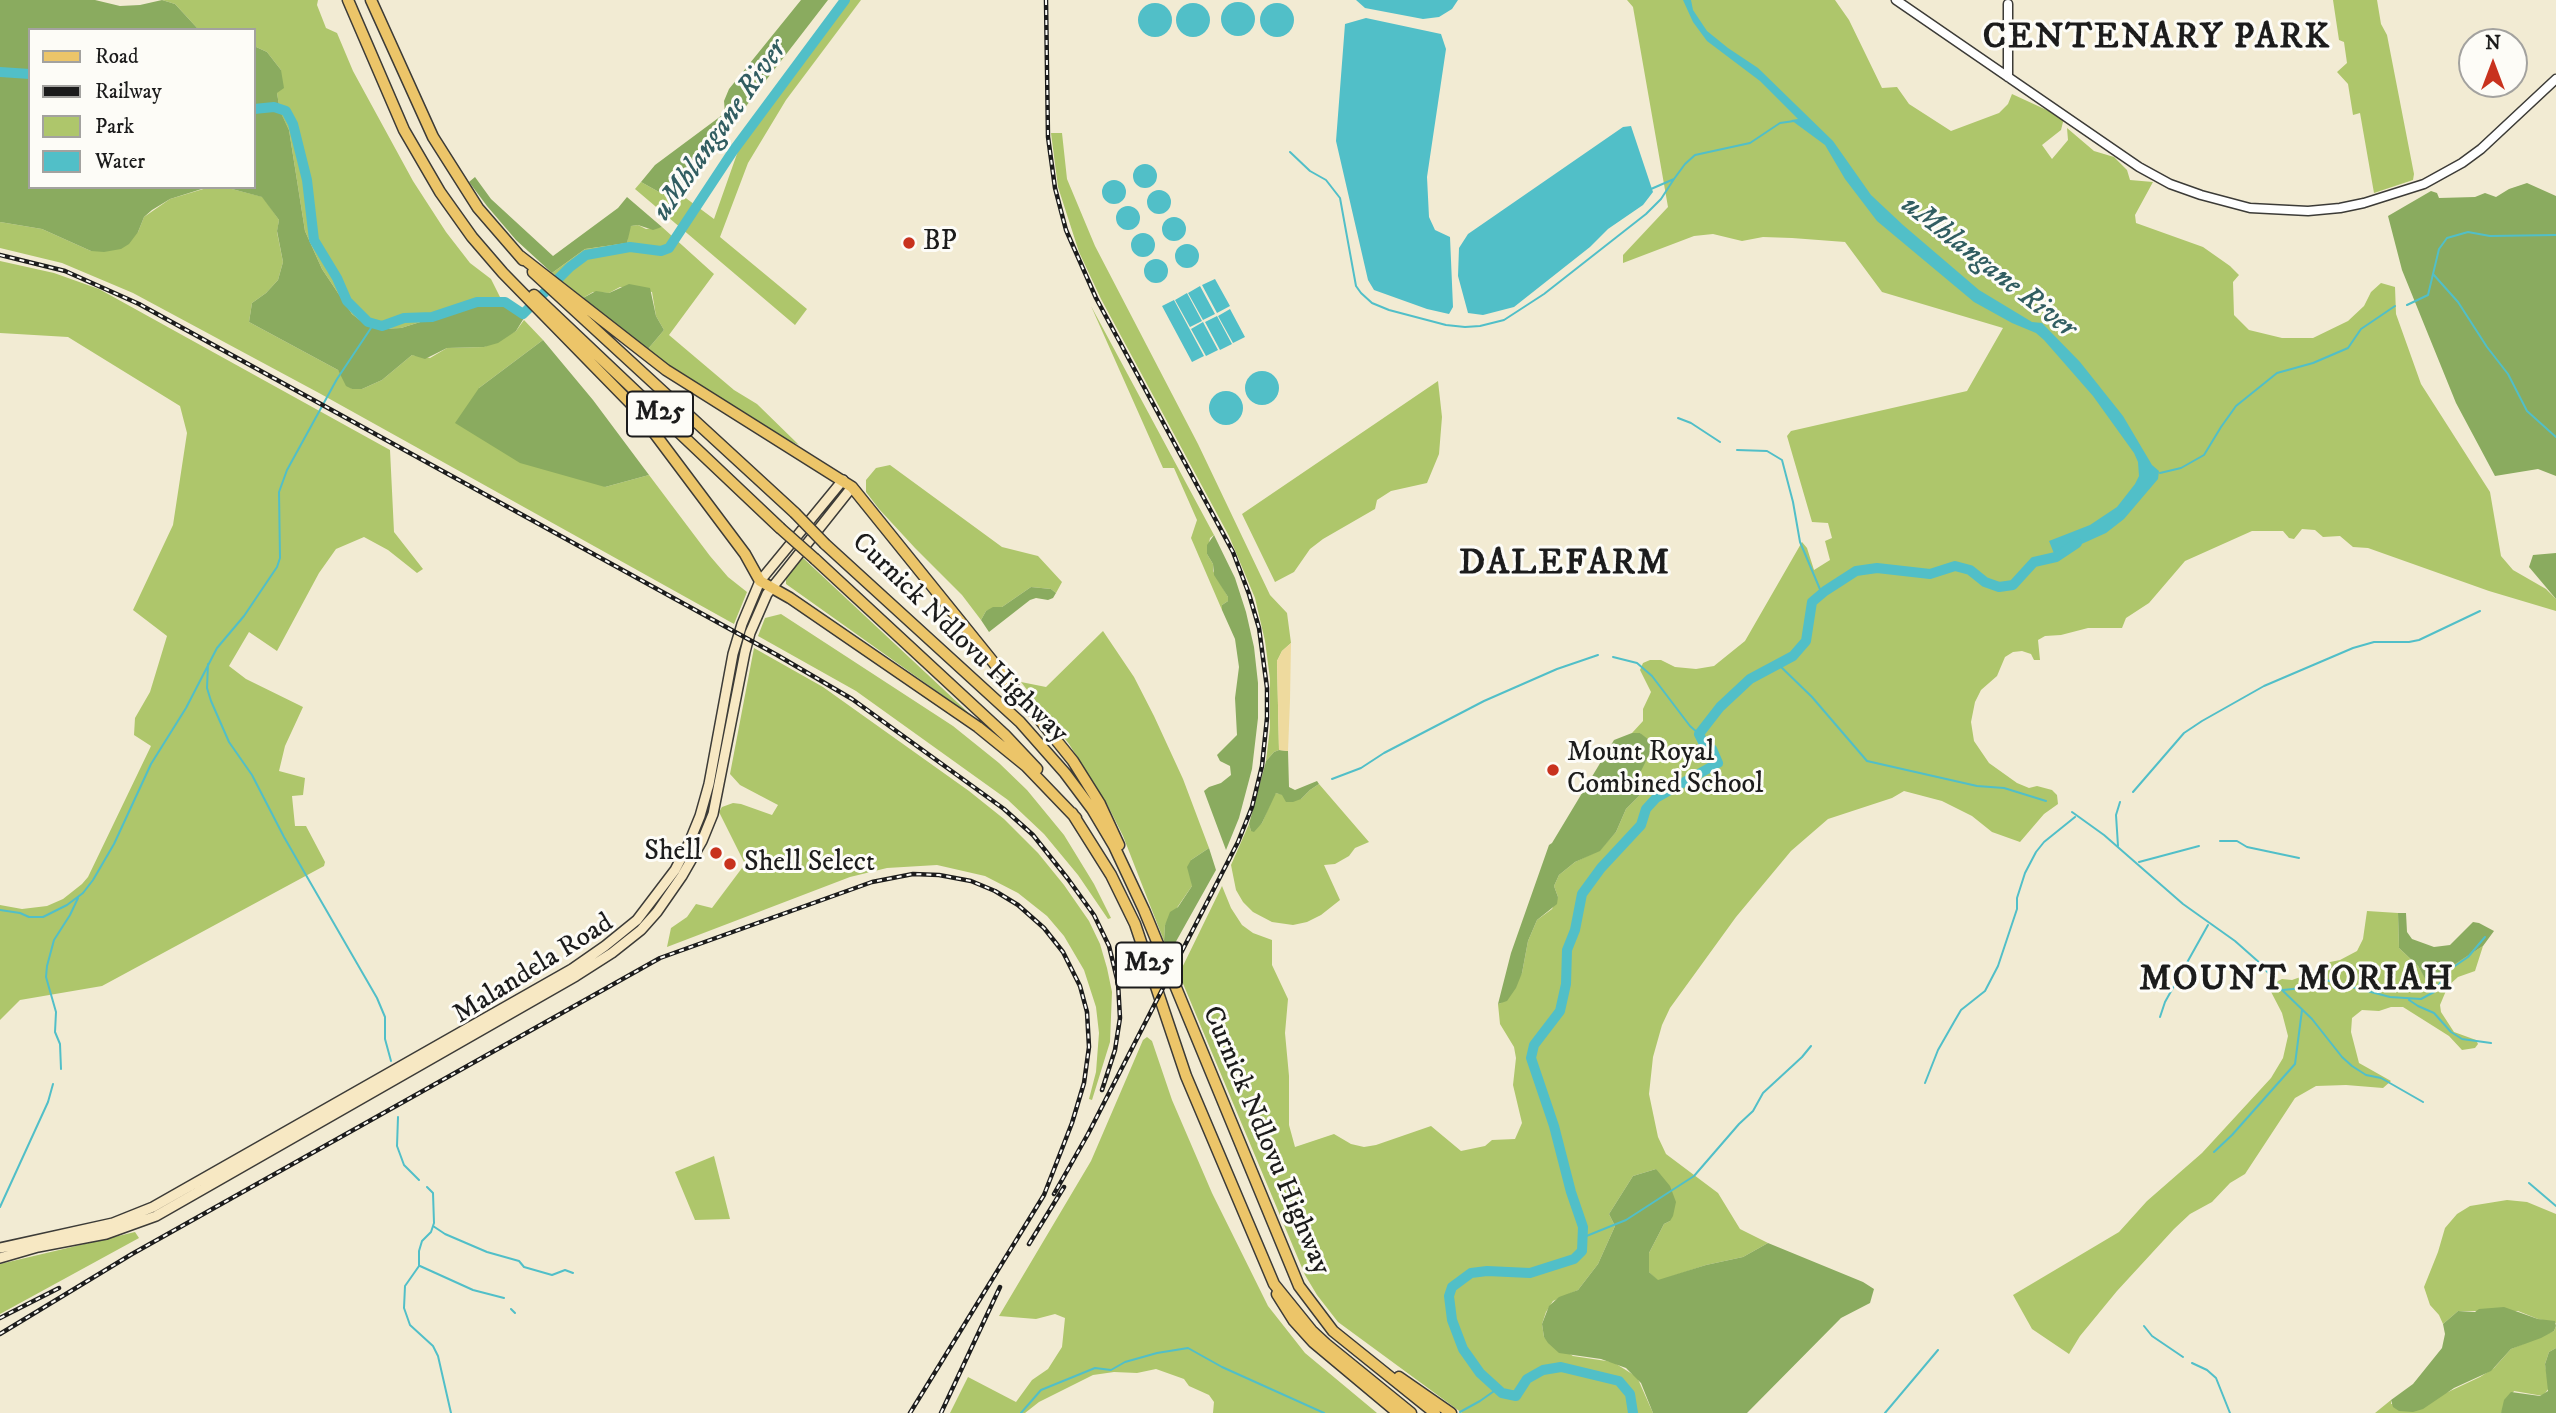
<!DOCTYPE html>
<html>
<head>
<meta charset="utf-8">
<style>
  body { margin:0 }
  #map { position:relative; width:2556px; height:1413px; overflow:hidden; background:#f2ebd3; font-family:"IM FELL DW Pica",serif }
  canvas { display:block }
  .legend { position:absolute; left:28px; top:28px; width:228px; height:161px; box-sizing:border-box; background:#fdfcf7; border:2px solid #a3a29f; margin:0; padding:9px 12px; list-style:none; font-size:21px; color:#1c1c1c }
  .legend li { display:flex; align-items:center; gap:14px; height:35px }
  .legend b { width:35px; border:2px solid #a3a29f }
  .north { position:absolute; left:2458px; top:28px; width:70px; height:70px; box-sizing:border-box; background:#fdfcf7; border:2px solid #a3a29f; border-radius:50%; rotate:0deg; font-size:19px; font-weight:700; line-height:28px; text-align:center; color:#1c1c1c }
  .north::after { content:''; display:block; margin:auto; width:24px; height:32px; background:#c8321e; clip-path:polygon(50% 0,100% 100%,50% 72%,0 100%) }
</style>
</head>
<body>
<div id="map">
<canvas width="2556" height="1413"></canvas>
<ul class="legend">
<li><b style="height:9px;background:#ecc569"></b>Road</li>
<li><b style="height:9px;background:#1c1c1c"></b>Railway</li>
<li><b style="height:19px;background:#aec66b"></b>Park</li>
<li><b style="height:19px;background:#51bfc8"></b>Water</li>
</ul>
<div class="north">N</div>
</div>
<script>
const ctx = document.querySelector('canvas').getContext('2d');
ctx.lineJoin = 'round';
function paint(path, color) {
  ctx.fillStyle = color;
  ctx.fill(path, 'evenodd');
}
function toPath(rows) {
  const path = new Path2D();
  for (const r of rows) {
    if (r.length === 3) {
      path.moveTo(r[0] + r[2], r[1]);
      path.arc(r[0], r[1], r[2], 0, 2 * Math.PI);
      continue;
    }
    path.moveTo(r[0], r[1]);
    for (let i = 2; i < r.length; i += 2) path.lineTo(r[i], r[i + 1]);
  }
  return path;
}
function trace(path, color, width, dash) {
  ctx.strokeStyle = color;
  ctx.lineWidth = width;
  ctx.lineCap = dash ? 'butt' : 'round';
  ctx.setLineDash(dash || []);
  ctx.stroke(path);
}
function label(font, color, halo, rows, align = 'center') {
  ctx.font = font + ' "IM FELL DW Pica",serif';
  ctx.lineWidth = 6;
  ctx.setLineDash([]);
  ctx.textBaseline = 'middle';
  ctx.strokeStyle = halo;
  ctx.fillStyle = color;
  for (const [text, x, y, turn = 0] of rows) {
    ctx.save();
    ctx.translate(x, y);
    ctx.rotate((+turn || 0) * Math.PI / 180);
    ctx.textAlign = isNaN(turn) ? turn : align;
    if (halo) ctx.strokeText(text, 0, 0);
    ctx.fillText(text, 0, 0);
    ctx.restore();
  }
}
const green = toPath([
  [162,0,318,0,317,5,326,28,337,33,353,71,413,181,446,232,470,263,491,279,504,305,478,304,401,328,378,329,366,325,352,314,322,269,305,231,289,130,280,112,277,93,281,70,267,52,254,46,254,30,199,30,175,4],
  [849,0,861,0,786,100,748,163,720,237,807,309,795,325,635,189,641,182,659,192,679,193,714,219,738,151],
  [1627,0,1835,0,1849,20,1882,88,1897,87,1909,104,1951,131,1999,113,2008,104,2012,94,2064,118,2061,130,2042,145,2052,159,2068,140,2067,128,2094,151,2114,157,2127,170,2130,180,2153,182,2135,215,2136,223,2203,247,2230,266,2239,275,2233,282,2234,315,2249,330,2282,338,2313,338,2348,321,2364,306,2371,292,2381,283,2395,287,2396,314,2421,384,2490,492,2501,556,2513,570,2546,589,2556,599,2556,611,2489,591,2368,548,2353,547,2340,536,2323,537,2315,530,2302,529,2294,539,2289,538,2283,531,2252,531,2185,561,2149,603,2126,618,2122,628,2088,628,2061,635,2045,636,2038,640,2040,660,2034,660,2031,654,2022,651,2013,652,2005,657,1997,676,1981,690,1975,702,1971,722,1974,741,1989,763,2017,783,2029,788,2037,786,2052,790,2057,795,2058,804,2044,814,2020,842,1992,832,1972,816,1942,801,1904,791,1892,798,1828,819,1791,851,1736,917,1670,1008,1662,1025,1653,1057,1649,1094,1658,1137,1666,1154,1718,1193,1740,1229,1768,1243,1743,1257,1706,1265,1658,1281,1649,1272,1649,1253,1664,1224,1670,1221,1656,1169,1633,1176,1609,1214,1615,1226,1598,1264,1578,1290,1553,1301,1546,1312,1542,1324,1544,1337,1573,1356,1613,1362,1637,1377,1653,1413,1462,1413,1338,1322,1317,1295,1305,1275,1179,974,1222,886,1231,908,1242,925,1253,933,1272,940,1272,965,1288,999,1285,1033,1289,1076,1289,1125,1295,1147,1334,1134,1351,1144,1364,1147,1376,1145,1431,1126,1461,1151,1485,1146,1492,1140,1515,1139,1522,1123,1513,1085,1516,1058,1514,1047,1500,1024,1498,1004,1501,1003,1522,973,1528,941,1537,920,1552,909,1558,897,1554,886,1559,875,1575,862,1600,850,1616,832,1626,809,1643,792,1640,773,1642,766,1651,754,1640,733,1632,733,1643,721,1643,709,1651,692,1640,670,1643,663,1650,660,1661,660,1675,667,1696,669,1714,666,1745,641,1802,542,1807,548,1814,570,1830,560,1825,541,1832,538,1828,523,1812,522,1787,436,1791,431,1967,391,2003,328,1882,292,1845,242,1792,238,1763,237,1742,241,1713,234,1694,236,1623,263,1623,255,1668,207,1633,7],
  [2333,0,2377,0,2381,24,2387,35,2414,174,2413,180,2374,193,2360,113,2353,115,2348,84,2337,72,2347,63,2344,42,2339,40],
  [1051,133,1062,133,1067,179,1095,246,1198,444,1270,595,1287,613,1291,643,1282,651,1277,661,1279,750,1274,752,1266,761,1270,728,1270,679,1265,641,1255,598,1229,536,1101,299,1079,252,1058,187],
  [210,187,232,189,263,197,279,220,277,232,283,262,278,280,266,293,252,303,249,322,338,370,352,389,362,389,382,380,412,355,430,358,447,348,484,347,516,331,524,320,543,340,479,388,605,487,649,475,710,556,728,577,747,592,734,624,319,393,133,293,62,263,0,248,0,222,42,229,91,251,138,232,144,217,170,199],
  [638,225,646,229,662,227,714,274,669,335,734,390,757,404,799,445,779,436,676,372,648,349,664,330,656,316,652,292,620,287,609,293,593,292,583,298,552,273,585,249,627,243,629,229,631,226],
  [0,261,54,273,99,289,390,450,394,532,423,569,417,573,388,550,364,537,336,549,319,573,277,651,249,632,229,666,246,679,303,707,285,746,279,771,305,778,303,795,292,796,295,826,306,826,325,862,324,866,102,986,20,1000,0,1020,0,905,22,909,47,906,63,899,82,884,88,877,151,746,134,735,135,718,150,692,167,636,133,610,173,525,187,433,180,406,68,337,0,333],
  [1091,306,1214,535,1210,538,1207,554,1213,564,1213,571,1228,597,1228,601,1222,605,1222,610,1191,538,1197,520,1174,468,1163,468],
  [1438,381,1442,417,1439,454,1427,483,1391,491,1377,500,1375,509,1323,539,1310,549,1294,572,1275,582,1242,514],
  [890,465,1002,547,1038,556,1062,582,1056,593,1051,589,1031,587,1002,607,986,611,981,620,962,595,915,548,879,509,866,492,866,480,876,468],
  [802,557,973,717,786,584,786,575],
  [781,614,953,726,999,763,1027,790,1064,835,1094,884,1111,918,1108,919,1078,875,1044,834,1008,800,856,691,758,636,765,618],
  [1103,631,1134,677,1154,716,1183,779,1209,848,1191,860,1192,886,1165,925,1164,941,1123,836,1107,804,1069,744,1021,682,1046,687],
  [754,648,823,687,969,791,1004,819,1038,853,1064,885,1089,921,1100,944,1107,968,1112,992,1110,1042,1092,1100,1089,1099,1096,1072,1099,1033,1096,1007,1084,970,1064,936,1047,916,1018,893,985,876,937,865,887,868,850,877,667,947,671,928,687,917,696,904,712,908,745,864,719,812,722,807,733,803,741,804,772,815,778,805,740,785,730,774],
  [1319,784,1369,842,1355,848,1349,856,1335,864,1324,865,1340,900,1321,915,1307,922,1293,925,1272,922,1253,912,1243,902,1236,890,1231,865,1249,824,1251,831,1262,823,1274,795,1276,793,1301,799,1310,790],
  [2367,911,2398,913,2399,948,2418,966,2427,981,2483,946,2475,971,2458,977,2448,986,2440,1005,2441,1012,2454,1032,2476,1040,2478,1044,2475,1048,2462,1050,2449,1036,2403,1007,2391,1007,2379,1011,2362,1010,2352,1018,2351,1032,2359,1063,2391,1081,2383,1088,2346,1085,2316,1086,2295,1098,2245,1174,2230,1183,2212,1202,2190,1214,2174,1229,2117,1291,2080,1336,2069,1354,2032,1329,2013,1295,2119,1232,2147,1201,2202,1153,2271,1078,2283,1058,2288,1036,2282,1013,2268,986,2282,979,2292,980,2320,970,2320,964,2340,960,2357,951,2363,939],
  [1147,1037,1152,1041,1172,1100,1212,1193,1268,1306,1305,1353,1377,1413,1213,1413,1214,1402,1209,1395,1189,1386,1184,1379,1156,1369,1137,1373,1114,1372,1093,1375,1039,1402,1025,1413,950,1413,968,1377,1016,1402,1032,1380,1048,1369,1062,1347,1065,1318,1055,1314,1036,1319,999,1316,1091,1161,1143,1040],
  [714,1156,730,1219,695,1220,675,1172],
  [2507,1200,2527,1202,2556,1214,2556,1323,2538,1319,2518,1311,2458,1311,2443,1324,2439,1315,2430,1305,2424,1287,2438,1252,2445,1228,2457,1214,2470,1206],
  [135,1232,139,1238,0,1314,0,1264],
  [2556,1326,2556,1348,2549,1352,2545,1364,2549,1388,2543,1396,2514,1391,2501,1413,2375,1413,2391,1400,2391,1404,2448,1392,2480,1377,2494,1368,2511,1349,2554,1331]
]);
const forest = toPath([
  [0,0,95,0,120,6,140,5,162,0,175,4,199,30,30,30,30,187,208,187,170,199,152,210,144,217,138,232,129,244,121,249,104,252,91,251,42,229,0,222],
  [801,0,828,0,679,193,659,192,641,182,655,165,725,113,724,101,729,89],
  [254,46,267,52,281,70,284,88,277,93,280,111,289,130,305,231,322,269,352,314,366,325,379,329,401,328,478,304,504,305,524,318,516,331,498,343,484,347,447,348,425,359,412,355,382,380,362,389,352,389,346,386,338,370,249,322,252,303,266,293,278,280,283,262,277,231,279,220,262,197,232,189,210,187,254,187],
  [475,177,491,199,553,256,618,208,627,197,662,227,653,230,638,225,631,226,627,243,585,249,552,273,516,240,487,206,469,182],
  [2527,183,2556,196,2556,476,2538,469,2495,476,2456,403,2402,270,2388,216,2431,191,2437,193,2439,198,2475,197,2485,193,2496,197,2509,189],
  [629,284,650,288,656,316,664,330,648,349,583,298,596,291,609,293],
  [543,340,593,400,649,475,605,487,520,463,455,423,479,388],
  [1214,535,1235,578,1246,612,1254,647,1258,683,1258,718,1252,769,1239,818,1226,850,1204,791,1209,787,1221,783,1231,775,1230,766,1220,761,1217,755,1237,735,1235,698,1239,667,1235,639,1222,610,1222,605,1228,601,1228,597,1214,575,1213,564,1207,554,1207,545],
  [2556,553,2556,599,2529,567,2533,555],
  [1031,587,1051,589,1056,593,1053,598,1048,600,1036,598,1030,600,989,632,981,620,986,611,993,607,1002,607],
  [1632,733,1640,733,1649,740,1652,749,1640,773,1642,793,1626,809,1616,832,1600,851,1575,862,1559,875,1554,886,1558,897,1557,904,1537,920,1528,941,1522,973,1516,988,1507,1001,1498,1004,1511,953,1549,845,1552,843,1614,740],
  [1279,750,1288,751,1289,787,1295,790,1317,781,1319,784,1310,790,1301,799,1293,802,1286,802,1282,795,1276,793,1262,823,1254,832,1251,831,1249,824,1266,761,1274,752],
  [1209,848,1216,870,1169,954,1164,941,1165,925,1170,912,1178,907,1192,886,1187,867,1191,860],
  [2398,913,2406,913,2407,932,2412,939,2434,947,2450,945,2473,922,2479,923,2494,931,2483,946,2427,982,2418,966,2399,948],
  [1656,1169,1670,1186,1676,1202,1673,1216,1670,1221,1664,1224,1649,1253,1649,1272,1658,1280,1706,1265,1743,1257,1768,1243,1863,1282,1874,1289,1870,1303,1841,1318,1747,1413,1653,1413,1641,1383,1626,1368,1601,1359,1559,1353,1548,1343,1544,1337,1542,1324,1549,1306,1559,1297,1578,1290,1598,1264,1615,1226,1609,1214,1633,1176],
  [2504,1307,2538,1319,2555,1321,2556,1326,2554,1331,2541,1338,2511,1349,2491,1371,2454,1388,2423,1409,2413,1412,2399,1411,2393,1407,2391,1400,2413,1384,2442,1348,2445,1334,2443,1324,2458,1311,2475,1312,2479,1309],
  [2556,1348,2556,1413,2501,1413,2504,1400,2511,1392,2540,1396,2548,1391,2545,1364,2549,1352]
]);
const sand = toPath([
  [1291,643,1290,700,1288,751,1279,750,1277,661,1282,651]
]);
const water = toPath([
  [1356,0,1458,0,1452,9,1439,17,1423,19,1365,8],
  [1683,0,1691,0,1693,10,1707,31,1728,48,1758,68,1833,141,1871,195,1903,225,1979,290,2032,322,2042,323,2080,362,2123,416,2152,465,2159,471,2158,479,2124,519,2106,533,2055,556,2049,541,2090,525,2117,507,2135,484,2139,476,2138,462,2134,453,2093,396,2044,340,2036,333,2012,323,1974,302,1877,221,1845,179,1825,145,1791,120,1798,119,1760,81,1707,41,1693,22],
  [1238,19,17],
  [1277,20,17],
  [1155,20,17],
  [1193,20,17],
  [1366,18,1441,34,1446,49,1427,177,1429,217,1435,230,1450,237,1453,307,1449,314,1427,309,1374,290,1368,280,1336,141,1345,24],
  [1631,126,1653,192,1643,205,1608,229,1590,247,1514,307,1483,315,1468,313,1458,276,1459,248,1468,234,1623,127],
  [1145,176,12],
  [1114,192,12],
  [1159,202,12],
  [1128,218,12],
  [1174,229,12],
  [1143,245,12],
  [1187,256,12],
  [1156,271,12],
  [1215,279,1230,306,1217,313,1202,285],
  [1200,286,1215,314,1203,320,1188,293],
  [1187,293,1202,321,1190,327,1175,300],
  [1174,300,1204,356,1192,362,1162,306],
  [1230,309,1245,337,1233,343,1218,316],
  [1217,316,1232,344,1220,350,1205,322],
  [1203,322,1218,350,1206,356,1191,329],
  [1262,388,17],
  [1226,408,17]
]);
const stream = toPath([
  [1290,152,1310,171,1326,180,1340,198,1356,286,1361,293,1372,303,1389,310,1446,325,1465,327,1480,326,1504,320,1544,294,1646,214,1661,199,1674,179],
  [1651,189,1674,179,1685,164,1695,155,1750,143,1780,123,1794,121],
  [2433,274,2458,302,2487,347,2508,374,2527,411,2556,437],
  [2407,305,2428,295,2439,249,2447,238,2468,232,2490,236,2556,235],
  [1678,418,1691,423,1720,442],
  [1737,450,1767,451,1782,460,1793,502,1800,542,1822,594],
  [2160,473,2181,468,2204,455,2221,427,2236,406,2277,373,2313,363,2348,348,2361,329,2395,306],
  [1613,657,1637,663,1652,676,1690,726,1699,734],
  [1777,663,1812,697,1867,761,1977,786,2004,788,2046,801],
  [208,664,207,688,211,701,229,742,252,775,284,837,377,998,385,1017,385,1039,391,1061],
  [1332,779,1361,768,1384,753,1484,701,1557,669,1598,655],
  [2133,792,2184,733,2202,721,2264,686,2353,648,2374,642,2409,642,2419,640,2480,611],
  [2072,812,2104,835,2183,904,2235,941,2261,964,2282,990,2312,1019,2342,1057,2352,1066,2366,1075,2381,1078,2423,1102],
  [2220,841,2237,841,2247,847,2299,858],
  [2118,846,2116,815,2120,802],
  [2139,862,2199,846],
  [0,910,20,913,29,917,43,917,67,905,83,893,93,880,114,844,151,764,186,708,217,648,244,616,277,567,280,558,279,492,287,470,337,379,373,325,382,326],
  [2283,990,2302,988,2322,979,2390,997,2421,999,2434,992,2449,970,2468,957,2485,937],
  [2409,1000,2418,1006,2434,1013,2451,1032,2462,1039,2491,1043],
  [2160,1017,2165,1002,2208,925],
  [61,1069,60,1044,55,1032,56,1012,46,977,47,966,54,940,70,915,78,898],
  [1925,1083,1938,1050,1954,1022,1961,1010,1985,991,1998,966,2017,909,2017,898,2025,873,2036,852,2044,842,2075,817],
  [398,1117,397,1146,404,1165,419,1180],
  [2214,1152,2232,1135,2295,1064,2302,1010],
  [2529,1183,2556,1206],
  [427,1187,433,1193,434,1223,431,1232,422,1241,419,1251,419,1266,405,1286,404,1308,410,1325,433,1346,438,1356,451,1413],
  [0,1207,48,1102,53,1084],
  [433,1226,445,1234,487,1252,519,1261,524,1267,552,1275,565,1270,573,1273],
  [1584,1237,1626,1220,1694,1176,1739,1124,1753,1111,1763,1093,1802,1057,1811,1046],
  [420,1266,473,1290,504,1298],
  [511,1309,515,1313],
  [2144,1326,2152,1336,2183,1357],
  [2192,1363,2207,1370,2216,1378,2230,1413],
  [1460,1412,1480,1401,1497,1389],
  [1021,1413,1041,1390,1095,1368,1111,1370,1125,1362,1157,1353,1188,1348,1222,1367,1324,1413],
  [1885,1413,1938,1350]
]);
const river = toPath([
  [0,72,30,74],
  [254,109,274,107,286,111,293,124,307,180,314,240,337,278,347,301,368,322,382,326,404,318,432,317,477,302,505,302,523,314,570,267,586,255,630,247,661,251,669,248,733,151,845,0],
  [1633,1413,1630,1394,1619,1381,1561,1367,1543,1370,1527,1379,1516,1396,1502,1393,1480,1373,1463,1349,1452,1320,1449,1296,1452,1287,1471,1273,1487,1271,1530,1273,1574,1259,1582,1251,1583,1227,1571,1192,1554,1126,1531,1058,1534,1045,1560,1011,1566,984,1567,950,1575,930,1582,894,1601,868,1641,825,1646,809,1656,798,1718,763,1712,749,1704,744,1699,734,1720,707,1750,679,1793,656,1806,641,1812,602,1825,591,1856,571,1877,568,1930,574,1955,566,1970,570,1985,582,1999,587,2013,585,2034,562,2056,557,2077,543]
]);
const tertiary = toPath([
  [1896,0,2139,167,2170,184,2201,195,2250,208,2308,211,2340,208,2364,203,2424,184,2462,163,2481,149,2556,79],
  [2008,4,2008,77]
]);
const secondary = toPath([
  [0,1248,113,1223,153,1207,572,969,605,946,637,920,675,870,689,843,700,816,709,784,733,654,742,624,760,581,843,480],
  [0,1258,38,1247,106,1234,156,1216,576,976,612,953,641,930,657,912,682,876,702,841,713,814,745,652,750,633,767,594,852,487]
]);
const primary = toPath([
  [348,0,404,130,440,192,472,237,503,273,637,410,745,554,760,581,790,598,978,727,1026,766,1076,818],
  [371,0,433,137,478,208,523,260],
  [520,256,666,370,852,487,1073,761,1100,804,1119,845],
  [533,272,795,513],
  [534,295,780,528],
  [825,544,1020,722,1065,773,1092,809,1114,846,1144,910,1299,1286,1333,1331,1435,1413],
  [815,559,1005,735,1037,769],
  [1072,813,1111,875,1135,924,1186,1076,1274,1284,1312,1331,1326,1344,1411,1413],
  [1277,1294,1294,1321,1313,1342,1398,1413],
  [1399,1377,1451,1413]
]);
const rail = toPath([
  [1046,0,1048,137,1055,188,1066,230,1096,298,1233,552,1249,594,1259,628,1267,688,1267,718,1262,766,1252,807,1238,842,1088,1134,1054,1194],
  [0,255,65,271,139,304,777,655,852,699,1004,809,1033,835,1068,879,1094,915,1109,946,1118,983,1120,1018,1115,1050,1102,1090],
  [1029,1244,1064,1187],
  [0,1318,59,1288],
  [0,1334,132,1254,660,958,872,882,913,874,939,875,971,881,995,891,1018,905,1044,928,1063,952,1080,986,1087,1012,1089,1047,1084,1083,1072,1123,1044,1195,910,1413],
  [941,1413,1000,1287]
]);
const primaryBridge = toPath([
  [795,513,825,544],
  [780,528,815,559]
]);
const markers = [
  [909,243,7,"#c8321e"],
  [1553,770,7,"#c8321e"],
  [716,853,7,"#c8321e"],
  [730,864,7,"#c8321e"]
];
const shields = [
  [660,414,66],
  [1149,965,66]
];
const shieldNames = [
  ["M25",660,414],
  ["M25",1149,965]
];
const poiNames = [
  ["BP",923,243],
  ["Mount Royal",1567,754],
  ["Combined School",1567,786],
  ["Shell",702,853,"right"],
  ["Shell Select",744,864]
];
const streetNames = [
  ["Curnick Ndlovu Highway",959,639,44],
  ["Malandela Road",534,970,-32],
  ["Curnick Ndlovu Highway",1265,1141,67]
];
const waterNames = [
  ["uMhlangane River",721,131,-55],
  ["uMhlangane River",1988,268,38]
];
const districtNames = [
  ["CENTENARY PARK",2157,40],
  ["DALEFARM",1565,566],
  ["MOUNT MORIAH",2297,982]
];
paint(green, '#aec66b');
paint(forest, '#8aab5f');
paint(sand, '#eeda9e');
paint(water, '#51bfc8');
trace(stream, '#51bfc8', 2);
trace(river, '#51bfc8', 10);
trace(tertiary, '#3c3b37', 11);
trace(secondary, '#3c3b37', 12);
trace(primary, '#3c3b37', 13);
trace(tertiary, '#fff', 8);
trace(secondary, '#f7e8c3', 9);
trace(primary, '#ecc569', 10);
trace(rail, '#1c1c1c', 4.5);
trace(rail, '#fdfcf7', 2, [5]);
trace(primaryBridge, '#3c3b37', 13, []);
trace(primaryBridge, '#ecc569', 10);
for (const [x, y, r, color] of markers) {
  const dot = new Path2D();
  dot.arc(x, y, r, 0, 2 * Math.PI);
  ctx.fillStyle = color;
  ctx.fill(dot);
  trace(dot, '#fdfcf7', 2.5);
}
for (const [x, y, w] of shields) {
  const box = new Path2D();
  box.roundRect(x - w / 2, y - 22.5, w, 45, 5);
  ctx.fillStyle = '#fdfcf7';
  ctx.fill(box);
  trace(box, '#1c1c1c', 2);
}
label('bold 26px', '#1c1c1c', null, shieldNames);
label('28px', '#1c1c1c', '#fdfcf7', poiNames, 'left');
label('28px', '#1c1c1c', '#fdfcf7', streetNames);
label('italic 30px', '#315d61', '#fdfcf7', waterNames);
ctx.letterSpacing = '2px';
label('bold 35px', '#1c1c1c', '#fdfcf7', districtNames);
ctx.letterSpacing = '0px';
</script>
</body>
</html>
